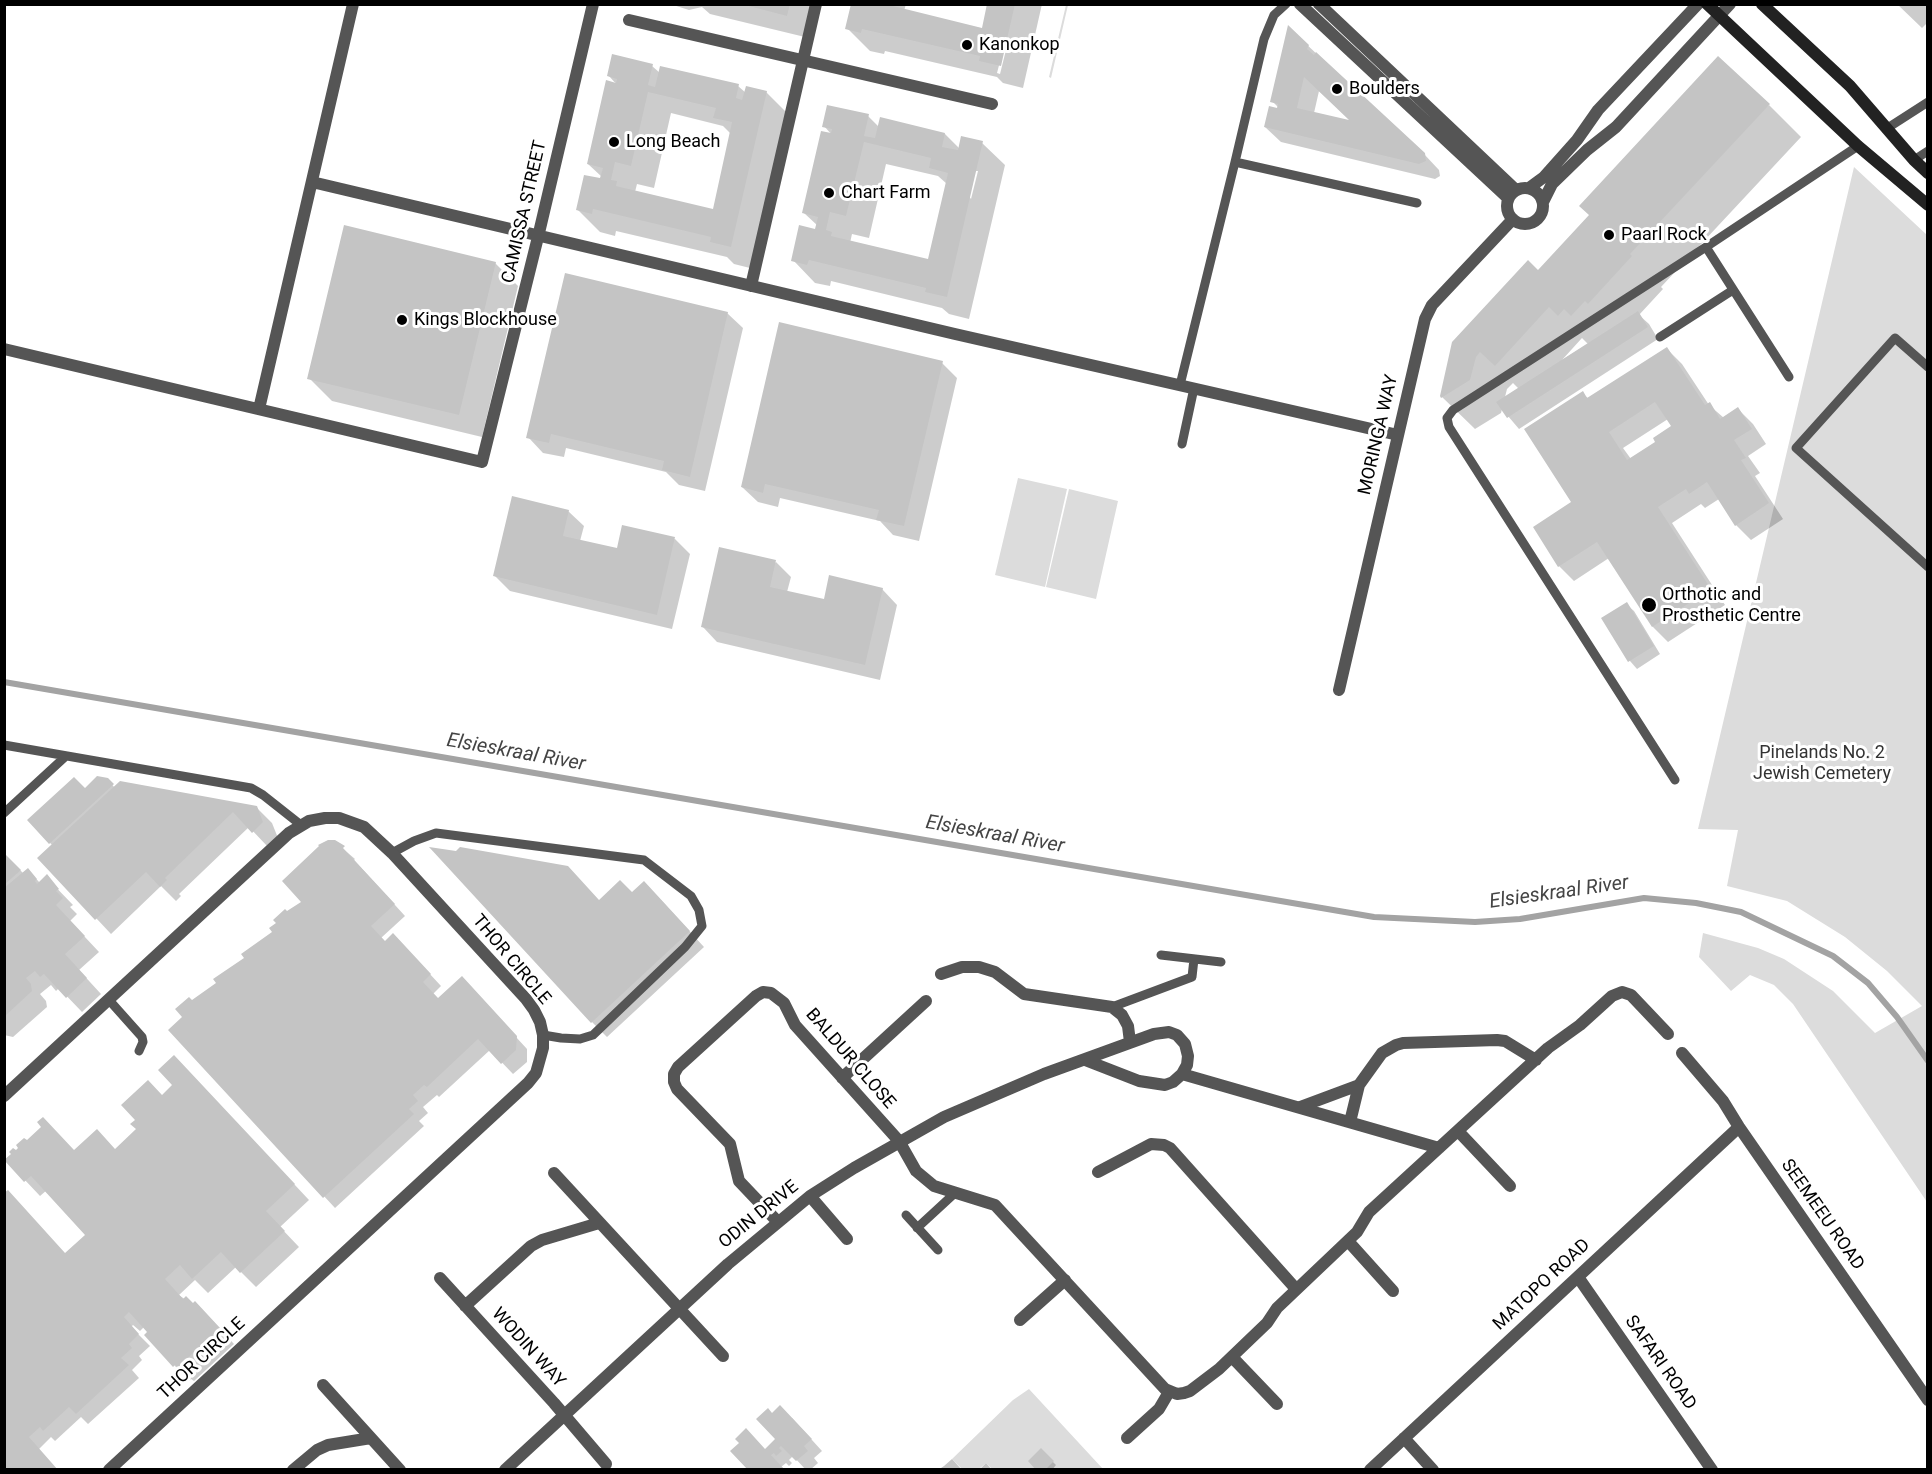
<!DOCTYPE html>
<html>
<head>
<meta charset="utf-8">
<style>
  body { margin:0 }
  #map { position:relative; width:1932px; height:1474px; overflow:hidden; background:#fff; font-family:Roboto,sans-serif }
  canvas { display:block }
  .frame { position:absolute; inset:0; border:6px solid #000; pointer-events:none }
</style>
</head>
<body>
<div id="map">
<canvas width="1932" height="1474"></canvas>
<div class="frame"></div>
</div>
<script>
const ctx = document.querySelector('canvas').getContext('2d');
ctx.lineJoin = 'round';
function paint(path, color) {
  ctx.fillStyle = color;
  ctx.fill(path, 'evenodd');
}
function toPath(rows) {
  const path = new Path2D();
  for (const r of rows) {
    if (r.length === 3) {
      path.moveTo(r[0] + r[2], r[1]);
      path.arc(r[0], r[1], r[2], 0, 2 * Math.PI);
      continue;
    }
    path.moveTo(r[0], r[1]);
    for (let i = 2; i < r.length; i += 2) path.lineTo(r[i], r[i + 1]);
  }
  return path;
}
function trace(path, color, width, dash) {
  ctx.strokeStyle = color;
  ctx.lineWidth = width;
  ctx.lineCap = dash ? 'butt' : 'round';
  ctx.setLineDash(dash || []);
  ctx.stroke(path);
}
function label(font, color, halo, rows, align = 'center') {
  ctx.font = font + ' Roboto,sans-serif';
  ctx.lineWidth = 6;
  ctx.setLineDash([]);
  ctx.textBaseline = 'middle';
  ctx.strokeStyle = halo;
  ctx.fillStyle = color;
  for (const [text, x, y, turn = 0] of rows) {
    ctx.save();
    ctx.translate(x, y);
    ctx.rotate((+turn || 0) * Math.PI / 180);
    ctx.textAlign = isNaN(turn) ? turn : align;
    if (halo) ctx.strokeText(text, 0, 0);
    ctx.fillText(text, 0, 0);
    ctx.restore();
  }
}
const green = toPath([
  [1066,5,1068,5,1051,78,1049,77],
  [1854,167,1927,235,1927,1202,1793,1004,1774,985,1750,975,1731,991,1699,957,1703,933,1758,948,1784,959,1833,991,1875,1033,1922,1006,1887,971,1845,937,1787,901,1727,886,1738,830,1698,829],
  [1018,478,1067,489,1045,587,995,575],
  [1069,489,1118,501,1096,599,1046,587],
  [1029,1389,1103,1469,992,1469,986,1463,979,1469,962,1469,952,1459,1013,1400]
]);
const shadow = toPath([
  [670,4,817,4,809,38,710,14,702,7,689,10],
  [852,4,906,4,904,11,983,30,988,4,1042,4,1023,88,1003,83,997,77,885,51,884,54,870,51,847,28],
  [1003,50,1006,50,1000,74,997,73],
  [1897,4,1928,4,1928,22,1922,28],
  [1289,28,1424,154,1439,170,1440,176,1435,179,1281,142,1265,127,1281,110,1272,101],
  [1319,91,1353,122,1314,113],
  [652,66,660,73,738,86,746,93,766,92,789,115,754,269,734,264,727,257,616,231,615,236,600,232,578,210,601,180,602,177,588,164,617,85,609,76],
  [671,113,723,126,731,134,714,210,635,192,637,184,654,188],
  [1769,105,1801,137,1661,287,1663,289,1639,315,1649,324,1658,339,1519,429,1502,409,1501,413,1475,429,1441,396,1538,272],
  [1582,338,1588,344,1562,360],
  [1513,383,1519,389,1505,397,1507,389],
  [868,116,879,127,945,134,960,149,982,143,1005,165,969,319,949,314,942,308,831,281,830,286,815,283,793,260,816,231,818,226,804,213,832,135,824,126],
  [886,164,938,176,947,184,929,261,850,243,852,234,869,238],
  [975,171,978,171,971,199,969,196],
  [495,263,518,286,482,437,332,401,309,378],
  [727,313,743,328,705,491,679,485,666,472,566,448,564,457,543,453,528,437],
  [1667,349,1682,364,1709,405,1724,418,1738,409,1753,424,1766,444,1748,456,1760,473,1755,476,1783,519,1751,540,1736,525,1719,499,1705,508,1701,504,1672,523,1725,605,1668,642,1653,627,1609,558,1574,581,1559,566,1573,503,1582,393,1589,399],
  [1668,419,1673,426,1657,442,1631,459,1623,448],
  [942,363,957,378,919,541,893,535,880,521,780,498,778,507,758,502,742,487],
  [568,511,584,526,580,541,618,550,675,539,690,554,672,629,510,591,495,576],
  [776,562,791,577,787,592,825,601,882,589,897,605,880,680,717,642,702,626],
  [1626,604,1634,611,1660,654,1637,669,1630,661,1603,618],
  [107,779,115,788,257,808,272,823,278,838,268,847,249,827,179,894,181,896,176,901,161,886,111,934,96,918,53,846,29,821],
  [335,842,355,859,354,860,405,916,381,938,385,943,404,946,441,986,433,994,439,1000,473,990,527,1049,527,1062,513,1074,490,1050,439,1097,437,1095,423,1107,428,1113,419,1121,424,1126,335,1208,170,1030,184,1017,192,1002,219,983,274,932,287,913,303,902],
  [4,854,24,874,28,870,40,883,46,877,73,905,70,907,77,914,70,921,99,952,79,970,101,994,82,1012,59,988,56,991,51,985,40,994,46,1001,47,1007,13,1037,4,1035],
  [632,894,659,898,704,947,607,1037,592,1022,600,901],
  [189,1072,309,1200,280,1227,299,1247,256,1287,236,1267,208,1293,195,1280,179,1295,210,1318,234,1344,194,1381,191,1379,189,1381,146,1335,149,1332,144,1327,140,1331,133,1325,131,1327,150,1346,139,1356,142,1360,132,1370,139,1378,88,1424,81,1417,55,1441,51,1437,39,1449,4,1470,66,1255,87,1235,47,1190,40,1196,7,1161,16,1152,116,1150,138,1130,162,1097],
  [772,1415,792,1418,822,1451,814,1458,818,1463,810,1470,806,1470,793,1456,789,1460,792,1463,789,1466,786,1463,781,1467,766,1450,777,1439],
  [1041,1450,1056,1465,1052,1470,1038,1470]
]);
const stream = toPath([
  [4,682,1374,917,1475,922,1520,919,1644,898,1696,903,1741,912,1833,956,1868,983,1897,1017,1928,1061]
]);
const building = toPath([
  [741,4,790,4,787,16],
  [851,4,885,4,982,28,987,4,1015,4,1001,66,979,61,980,56,862,29,861,33,845,29],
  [1288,25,1309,45,1307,49,1314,55,1316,52,1425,153,1426,161,1419,164,1264,127,1269,106,1277,108,1278,104,1270,102],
  [1304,77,1349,120,1297,108],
  [612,54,653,64,648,85,655,87,660,66,739,84,736,98,742,100,746,86,767,91,731,247,710,242,711,237,593,209,592,214,576,210,584,175,600,178,603,168,587,164,606,80,616,83,617,79,607,76],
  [648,92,716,108,713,118,732,122,713,209,616,186,617,181,611,180,615,162,631,166],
  [1718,56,1770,104,1630,254,1632,256,1588,304,1585,301,1571,316,1564,309,1558,316,1549,307,1495,366,1480,352,1476,357,1470,380,1441,398,1440,396,1452,342,1528,260,1538,270,1589,215,1579,206],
  [827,105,869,114,864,136,875,138,880,117,945,133,942,147,958,150,961,136,983,141,947,297,925,292,926,288,809,260,807,265,791,261,799,225,815,229,818,217,802,213,821,131,831,133,832,129,822,127],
  [864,142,931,158,929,168,948,173,928,259,831,236,832,232,826,230,830,212,846,216],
  [344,225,496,262,459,415,307,379],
  [565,273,728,312,690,477,662,470,664,461,551,434,549,443,526,438],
  [1638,311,1648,327,1507,418,1496,402],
  [779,322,943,361,904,526,876,520,879,510,765,484,763,493,741,487],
  [1667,347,1705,405,1710,402,1720,419,1738,407,1752,429,1734,440,1746,458,1741,460,1769,503,1735,526,1707,482,1689,494,1686,489,1658,507,1711,589,1652,627,1597,542,1558,567,1533,527,1571,502,1524,429,1583,391,1587,398],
  [1655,402,1671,426,1653,438,1655,442,1627,460,1609,432],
  [512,496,569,510,563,536,617,548,622,525,675,537,657,615,493,576],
  [719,547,776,560,770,587,824,599,829,575,883,588,865,665,701,627],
  [1627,602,1654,646,1628,662,1601,618],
  [97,776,108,778,114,784,49,844,27,820,74,777,85,788],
  [120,781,257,806,263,822,252,833,233,812,165,878,167,880,160,887,146,872,95,920,37,858],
  [328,840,335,840,345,846,343,848,395,904,371,926,385,941,393,933,431,974,423,982,438,998,462,976,517,1036,516,1050,501,1064,478,1039,427,1087,424,1085,413,1095,418,1101,409,1109,414,1114,323,1198,168,1030,182,1017,175,1009,189,997,192,1000,216,983,213,979,244,958,241,954,272,932,269,928,276,923,273,920,285,909,287,911,301,902,282,881,319,846,318,845],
  [429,847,456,851,460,847,568,866,599,900,620,880,632,892,644,881,690,931,591,1023],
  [4,853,21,870,4,885],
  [28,868,37,879,35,881,37,884,47,874,59,889,56,891,63,898,56,905,85,936,65,954,87,978,66,998,44,974,40,977,35,971,26,978,31,984,32,991,4,1017,4,888],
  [174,1055,295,1184,266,1211,285,1231,240,1273,221,1252,192,1279,180,1265,165,1279,183,1299,186,1296,193,1303,195,1301,220,1328,178,1367,175,1365,173,1367,144,1335,147,1332,129,1312,124,1317,139,1334,129,1344,132,1348,121,1358,129,1365,76,1414,69,1407,43,1431,40,1427,29,1437,58,1470,4,1470,4,1193,8,1190,65,1253,85,1235,31,1176,24,1182,4,1160,11,1154,9,1152,13,1148,16,1150,18,1148,16,1145,24,1138,27,1140,41,1127,37,1122,43,1117,74,1150,97,1129,115,1149,136,1129,130,1124,135,1120,121,1105,148,1080,162,1095,172,1085,158,1070],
  [780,1405,812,1439,804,1446,808,1451,796,1461,781,1446,779,1448,782,1451,776,1456,774,1453,771,1455,785,1470,748,1470,730,1451,739,1443,735,1439,746,1428,765,1449,775,1439,756,1419,768,1408,772,1413],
  [1041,1448,1054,1461,1045,1470,1036,1470,1028,1461],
  [952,1459,962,1470,938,1470,944,1466],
  [986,1463,992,1470,979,1470]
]);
const lane = toPath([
  [1286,4,1274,15,1264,39,1235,162,1417,203],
  [1886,129,1928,102],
  [1914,160,1928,151],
  [1706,247,1789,377],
  [1660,337,1733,290],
  [1928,367,1895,338,1796,448,1928,567],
  [1180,385,1235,162],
  [1182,444,1194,388],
  [4,745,251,788,263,795,301,825],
  [1675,780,1449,427,1447,418,1453,410,1706,247,1858,146],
  [4,813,66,756],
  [392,853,414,841,436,833,644,860,691,896,699,910,702,926,685,947,593,1035,580,1039,561,1038,543,1035],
  [1161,955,1221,962],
  [109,1000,142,1037,143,1042,139,1051],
  [1112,1007,1192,977,1194,959],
  [906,1215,938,1250],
  [917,1228,955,1193]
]);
const street = toPath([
  [1300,4,1508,198],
  [1319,4,1516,190],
  [629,20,992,104],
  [312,182,955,334,1398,435],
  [1525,206,18],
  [1529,188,1544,177,1577,140,1598,110,1698,4],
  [1543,202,1552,184,1587,150,1616,127,1730,4],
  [751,286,816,4],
  [4,349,482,462,538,237,593,4],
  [259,409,353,4],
  [1339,690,1425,319,1432,305,1513,219],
  [941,974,962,967,979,967,995,972,1024,994,1112,1007,1122,1015,1128,1026,1130,1042],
  [1682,1053,1723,1101,1739,1127,1928,1400],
  [1182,1074,1439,1148],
  [842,1078,926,1001],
  [4,1096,289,833,309,821,325,818,339,818,364,827,392,853,526,999,534,1010,540,1022,543,1035,543,1048,536,1073,528,1083,109,1470],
  [1300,1107,1359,1085,1382,1053,1396,1045,1403,1043,1497,1040,1505,1041,1536,1060],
  [1350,1122,1359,1085],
  [1458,1131,1510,1186],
  [1098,1172,1151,1144,1164,1145,1170,1148,1296,1289],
  [554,1173,723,1356],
  [810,1196,847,1239],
  [777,1221,739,1181,730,1144,677,1089,674,1082,674,1074,678,1067,756,996,763,992,771,993,784,1003,795,1025,899,1141,916,1171,934,1186,995,1205,1165,1389,1177,1394,1184,1393,1190,1391,1219,1369,1267,1323,1277,1308,1357,1232,1369,1212,1548,1048,1580,1025,1612,996,1622,992,1631,995,1668,1034],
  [1348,1241,1393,1291],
  [1578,1277,1712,1470],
  [440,1278,554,1403,606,1464],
  [465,1306,531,1246,542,1240,599,1223],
  [1020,1320,1065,1280],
  [1232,1357,1277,1404],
  [323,1385,400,1470],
  [1127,1438,1159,1409,1169,1392],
  [1404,1438,1433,1470],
  [293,1470,317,1450,328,1445,371,1438],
  [505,1470,728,1264,810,1196,854,1168,944,1117,1044,1074,1154,1034,1169,1032,1177,1035,1185,1044,1188,1056,1187,1065,1182,1074,1173,1082,1165,1085,1139,1081,1085,1060],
  [1370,1470,1739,1127]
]);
const secondary = toPath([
  [1707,4,1858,146,1928,205],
  [1762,4,1850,86,1914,160,1928,173]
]);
const markers = [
  [967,45,6,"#000"],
  [1337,89,6,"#000"],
  [614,142,6,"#000"],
  [829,193,6,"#000"],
  [1609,235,6,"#000"],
  [402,320,6,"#000"],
  [1649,605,8,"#000"]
];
const poiNames = [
  ["Kanonkop",979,45],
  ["Boulders",1349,89],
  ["Long Beach",626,142],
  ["Chart Farm",841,193],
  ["Paarl Rock",1621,235],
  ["Kings Blockhouse",414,320],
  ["Orthotic and",1662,595],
  ["Prosthetic Centre",1662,616]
];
const streetNames = [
  ["CAMISSA STREET",525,212,-77],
  ["MORINGA WAY",1379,435,-77],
  ["THOR CIRCLE",511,960,50],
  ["BALDUR CLOSE",850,1059,49],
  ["ODIN DRIVE",759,1215,-39],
  ["SEEMEEU ROAD",1822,1215,55],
  ["MATOPO ROAD",1542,1285,-43],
  ["WODIN WAY",528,1348,48],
  ["THOR CIRCLE",202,1359,-43],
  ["SAFARI ROAD",1660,1363,55]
];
const parkNames = [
  ["Pinelands No. 2",1822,753],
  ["Jewish Cemetery",1822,774]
];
const waterNames = [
  ["Elsieskraal River",516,753,10],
  ["Elsieskraal River",995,835,10],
  ["Elsieskraal River",1559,893,-8]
];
paint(green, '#dcdcdc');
paint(shadow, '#0003');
trace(stream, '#a3a3a3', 6);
paint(building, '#c4c4c4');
trace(lane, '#555', 9);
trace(street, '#555', 12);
trace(secondary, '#222', 12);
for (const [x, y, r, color] of markers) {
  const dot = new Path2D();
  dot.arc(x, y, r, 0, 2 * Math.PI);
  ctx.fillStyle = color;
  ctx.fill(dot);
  trace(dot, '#fff', 2);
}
label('18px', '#000', '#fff', poiNames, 'left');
label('18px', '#000', '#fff', streetNames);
label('18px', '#333', '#fff', parkNames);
label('italic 20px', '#444', '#fff', waterNames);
</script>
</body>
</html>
